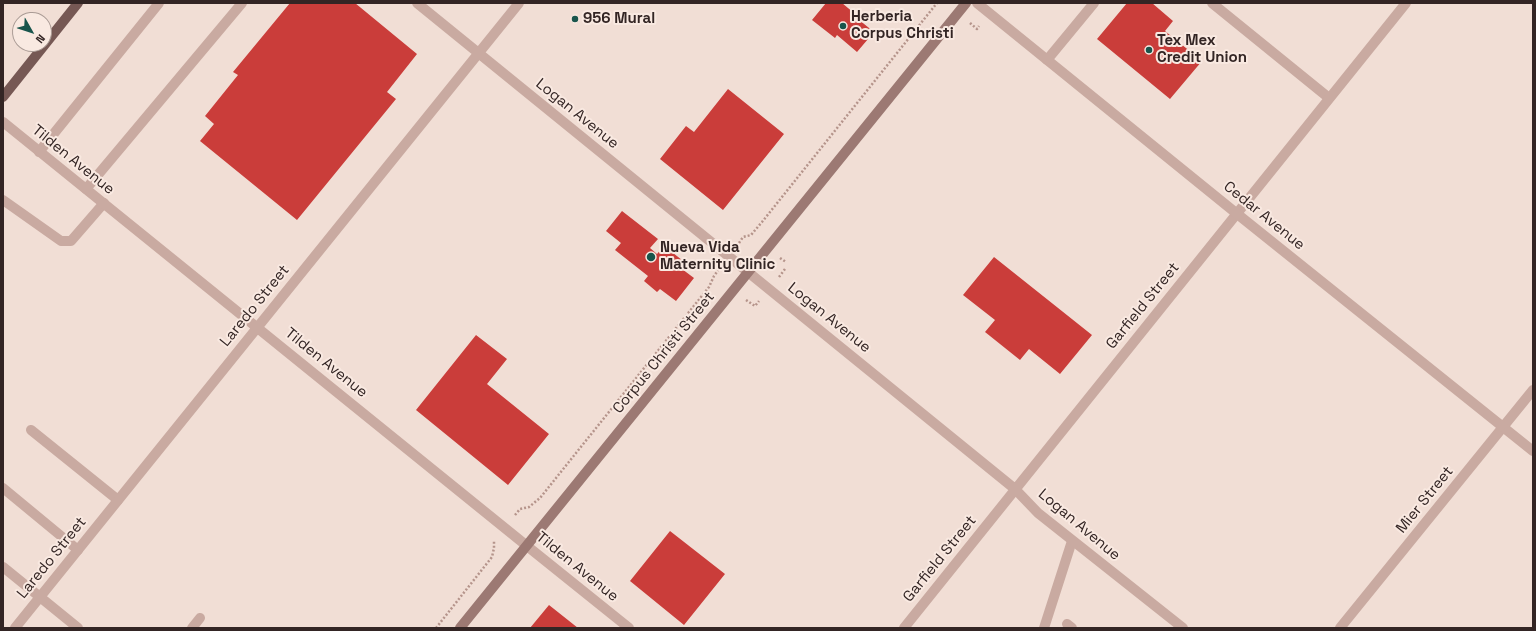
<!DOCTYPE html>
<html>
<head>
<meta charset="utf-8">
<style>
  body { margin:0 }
  #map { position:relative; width:1536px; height:631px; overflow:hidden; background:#f1ded5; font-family:"Space Grotesk",sans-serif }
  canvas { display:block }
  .frame { position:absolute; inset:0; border:4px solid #332524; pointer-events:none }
  .north { position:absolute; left:12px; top:12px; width:40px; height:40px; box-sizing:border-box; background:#f9e9e1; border:1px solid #aa9b95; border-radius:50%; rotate:129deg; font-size:11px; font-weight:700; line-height:16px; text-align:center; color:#332524 }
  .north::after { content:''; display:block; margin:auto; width:14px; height:18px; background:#19554c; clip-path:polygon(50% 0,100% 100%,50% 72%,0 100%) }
</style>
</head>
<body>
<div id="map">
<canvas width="1536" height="631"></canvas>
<div class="frame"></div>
<div class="north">N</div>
</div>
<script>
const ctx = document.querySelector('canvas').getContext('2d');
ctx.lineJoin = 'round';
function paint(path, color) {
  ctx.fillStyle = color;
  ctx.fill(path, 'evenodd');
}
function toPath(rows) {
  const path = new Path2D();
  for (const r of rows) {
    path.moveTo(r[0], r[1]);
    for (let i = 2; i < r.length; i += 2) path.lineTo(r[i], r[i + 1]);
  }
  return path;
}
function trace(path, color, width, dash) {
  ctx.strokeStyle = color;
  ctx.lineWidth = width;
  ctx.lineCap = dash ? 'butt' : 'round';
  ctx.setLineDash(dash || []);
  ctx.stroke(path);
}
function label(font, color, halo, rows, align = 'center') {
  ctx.font = font + ' "Space Grotesk",sans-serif';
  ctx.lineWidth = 4;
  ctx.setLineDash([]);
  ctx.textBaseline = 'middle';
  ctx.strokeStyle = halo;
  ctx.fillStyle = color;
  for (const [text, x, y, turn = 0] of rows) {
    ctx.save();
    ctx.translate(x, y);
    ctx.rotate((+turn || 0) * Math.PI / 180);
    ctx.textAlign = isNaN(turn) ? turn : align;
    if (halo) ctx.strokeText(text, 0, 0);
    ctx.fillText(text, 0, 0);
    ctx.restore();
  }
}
const building = toPath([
  [290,3,355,3,417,54,387,92,396,99,297,220,200,141,214,124,205,116,238,75,233,72],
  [826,3,842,3,854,13,853,15,874,32,857,52,837,35,835,38,812,20],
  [1127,3,1152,3,1173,21,1165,31,1202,61,1170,99,1097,39],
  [728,89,784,134,723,210,660,159,686,126,694,132],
  [622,211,658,239,650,248,657,254,664,246,682,260,678,266,694,278,676,301,660,289,657,292,644,281,648,276,615,250,621,243,606,231],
  [994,257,1092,335,1060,374,1029,349,1020,360,985,332,995,320,963,295],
  [476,335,507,359,487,384,549,434,508,485,416,410],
  [670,531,725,574,684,625,630,581],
  [549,605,578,628,530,628]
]);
const path = toPath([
  [970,23,977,29,979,26],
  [739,243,743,237,751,235,762,222,937,3],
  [780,258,786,262],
  [779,277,785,269],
  [746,300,755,306,759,301],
  [515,515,520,509,529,507,540,498,709,287,714,276,719,269],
  [436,628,492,557,494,548,494,541]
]);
const service = toPath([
  [1212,3,1329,98],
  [1047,60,1094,3],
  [39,152,159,3],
  [86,189,242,3],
  [3,200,61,241,71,241,104,203],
  [31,430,118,500],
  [3,488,78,550],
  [527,546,629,628],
  [1067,624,1072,628],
  [192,628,200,618],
  [1044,628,1072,541]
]);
const minor = toPath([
  [417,3,1015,489,1038,513,1183,628],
  [3,122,527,546],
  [3,567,78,628],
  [15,628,519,3],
  [904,628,1406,3],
  [1340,628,1533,390]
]);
const tertiary = toPath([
  [977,3,1236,213,1533,451]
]);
const secondary = toPath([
  [460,628,966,3]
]);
const primary = toPath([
  [3,97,78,3]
]);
const markers = [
  [575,19,4,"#19554c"],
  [843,26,4,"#19554c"],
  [1149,50,4,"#19554c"],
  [651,257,5,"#19554c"]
];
const poiNames = [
  ["Herberia",851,17],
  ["Corpus Christi",851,34],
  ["956 Mural",583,19],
  ["Tex Mex",1157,41],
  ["Credit Union",1157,58],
  ["Nueva Vida",660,248],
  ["Maternity Clinic",660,265]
];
const streetNames = [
  ["Logan Avenue",577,114,39],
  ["Tilden Avenue",73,160,39],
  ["Cedar Avenue",1264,216,39],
  ["Laredo Street",255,306,-51],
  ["Garfield Street",1143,306,-51],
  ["Logan Avenue",829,318,39],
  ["Corpus Christi Street",664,353,-51],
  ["Tilden Avenue",326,363,39],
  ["Mier Street",1425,500,-51],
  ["Logan Avenue",1079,525,40],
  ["Laredo Street",52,558,-51],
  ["Garfield Street",940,559,-51],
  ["Tilden Avenue",577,567,39]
];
paint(building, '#ca3d3a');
trace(path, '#b5948b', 2.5, [2, 2]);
trace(service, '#c9aaa1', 10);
trace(minor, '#c9aaa1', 10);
trace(tertiary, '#c9aaa1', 10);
trace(secondary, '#9c7973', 10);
trace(primary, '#765854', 10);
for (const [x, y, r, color] of markers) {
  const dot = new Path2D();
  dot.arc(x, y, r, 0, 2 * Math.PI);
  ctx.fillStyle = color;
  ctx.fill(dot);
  trace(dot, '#f9e9e1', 1.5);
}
label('bold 15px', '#332524', '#f9e9e1', poiNames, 'left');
label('15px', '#332524', '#f9e9e1', streetNames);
</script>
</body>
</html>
